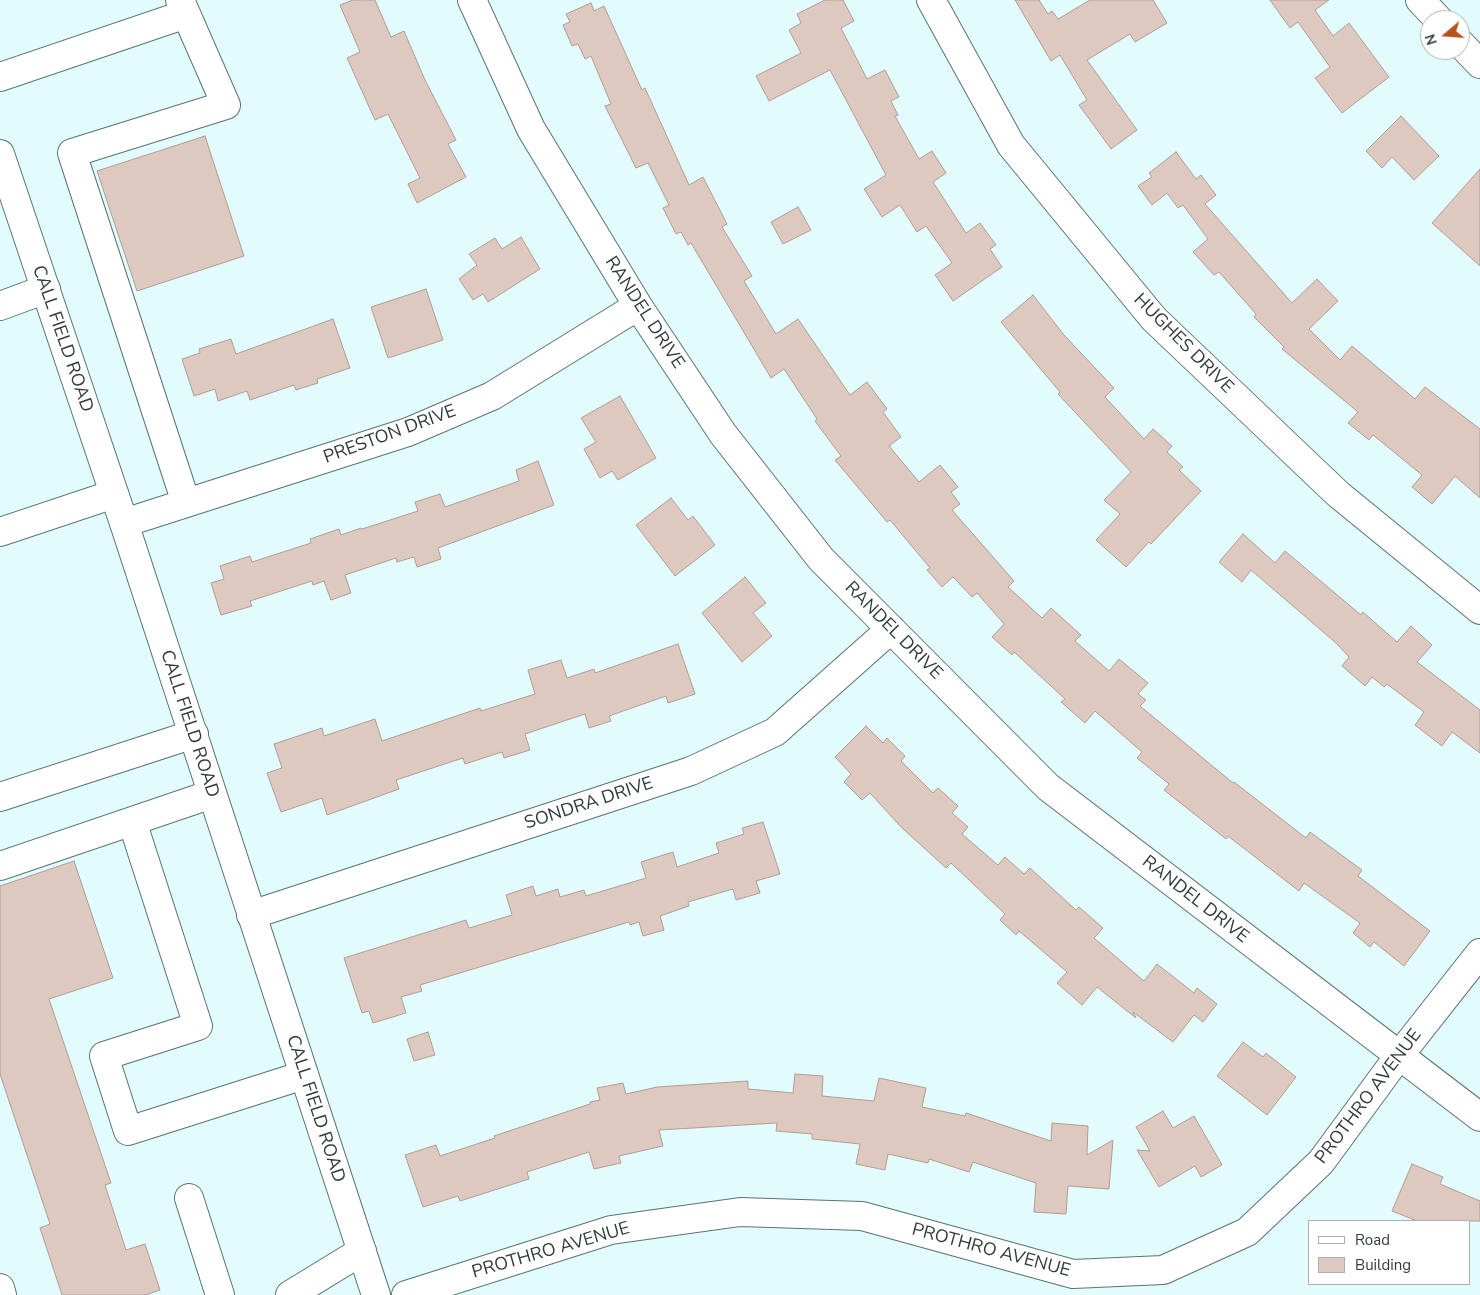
<!DOCTYPE html>
<html>
<head>
<meta charset="utf-8">
<style>
  body { margin:0 }
  #map { position:relative; width:1480px; height:1295px; overflow:hidden; background:#e2fcfd; font-family:"Nunito Sans",sans-serif }
  canvas { display:block }
  .legend { position:absolute; left:1308px; top:1220px; width:162px; height:65px; box-sizing:border-box; background:#fff; border:1px solid #adb1b1; margin:0; padding:6px 9px; list-style:none; font-size:15px; color:#313b3b }
  .legend li { display:flex; align-items:center; gap:10px; height:25px }
  .legend b { width:25px; border:1px solid #adb1b1 }
  .north { position:absolute; left:1420px; top:10px; width:50px; height:50px; box-sizing:border-box; background:#fff; border:1px solid #adb1b1; border-radius:50%; rotate:252deg; font-size:14px; font-weight:700; line-height:20px; text-align:center; color:#313b3b }
  .north::after { content:''; display:block; margin:auto; width:18px; height:22px; background:#b5511f; clip-path:polygon(50% 0,100% 100%,50% 72%,0 100%) }
</style>
</head>
<body>
<div id="map">
<canvas width="1480" height="1295"></canvas>
<ul class="legend">
<li><b style="height:6px;background:#fff"></b>Road</li>
<li><b style="height:14px;background:#dec9c0"></b>Building</li>
</ul>
<div class="north">N</div>
</div>
<script>
const ctx = document.querySelector('canvas').getContext('2d');
ctx.lineJoin = 'round';
function paint(path, color) {
  ctx.fillStyle = color;
  ctx.fill(path, 'evenodd');
}
function toPath(rows) {
  const path = new Path2D();
  for (const r of rows) {
    path.moveTo(r[0], r[1]);
    for (let i = 2; i < r.length; i += 2) path.lineTo(r[i], r[i + 1]);
  }
  return path;
}
function trace(path, color, width, dash) {
  ctx.strokeStyle = color;
  ctx.lineWidth = width;
  ctx.lineCap = dash ? 'butt' : 'round';
  ctx.setLineDash(dash || []);
  ctx.stroke(path);
}
function label(font, color, halo, rows, align = 'center') {
  ctx.font = font + ' "Nunito Sans",sans-serif';
  ctx.lineWidth = 4;
  ctx.setLineDash([]);
  ctx.textBaseline = 'middle';
  ctx.strokeStyle = halo;
  ctx.fillStyle = color;
  for (const [text, x, y, turn = 0] of rows) {
    ctx.save();
    ctx.translate(x, y);
    ctx.rotate((+turn || 0) * Math.PI / 180);
    ctx.textAlign = isNaN(turn) ? turn : align;
    if (halo) ctx.strokeText(text, 0, 0);
    ctx.fillText(text, 0, 0);
    ctx.restore();
  }
}
const building = toPath([
  [353,0,375,0,391,37,404,31,425,80,456,140,448,144,466,177,417,203,408,184,420,178,388,114,375,120,347,58,360,52,340,5,353,0],
  [825,0,843,0,854,21,841,28,867,79,885,70,899,97,891,101,898,115,895,116,919,159,932,151,946,173,933,182,966,233,980,223,996,245,990,249,1002,267,953,301,935,275,952,263,926,226,917,232,900,205,882,217,864,189,886,175,830,70,769,101,756,76,801,53,789,30,801,23,797,14,825,0],
  [1015,0,1039,0,1048,14,1052,11,1058,19,1090,0,1153,0,1167,23,1135,42,1130,34,1087,60,1137,130,1111,149,1079,105,1087,100,1060,55,1051,61,1015,0],
  [1270,0,1329,0,1315,10,1333,36,1349,23,1389,77,1342,113,1315,78,1330,67,1298,22,1290,28,1270,0],
  [591,3,594,11,604,6,642,90,645,88,689,185,703,177,727,224,722,227,752,276,744,281,776,334,798,319,850,395,867,382,887,409,883,412,901,437,889,446,919,482,940,465,958,487,951,492,960,504,952,510,1014,581,1008,587,1042,618,1051,608,1081,635,1075,641,1109,671,1119,659,1148,683,1138,694,1146,700,1140,706,1233,783,1234,782,1306,838,1310,832,1362,870,1358,876,1430,931,1404,966,1374,942,1370,947,1353,933,1360,923,1304,883,1299,891,1228,836,1226,839,1164,790,1169,784,1137,758,1142,752,1095,711,1085,723,1061,702,1065,699,1014,652,1012,655,992,637,1004,624,977,593,972,597,953,577,942,587,927,570,930,568,890,520,887,522,835,460,841,456,815,421,817,419,784,369,771,378,691,243,688,245,681,232,676,234,663,208,669,205,648,163,636,168,605,106,611,104,591,56,585,59,578,44,572,46,563,25,570,22,566,14,591,3],
  [1401,116,1439,156,1414,180,1392,157,1382,168,1366,151,1401,116],
  [205,136,244,256,137,291,97,171,205,136],
  [1176,152,1196,179,1201,175,1216,195,1205,204,1292,303,1317,279,1338,301,1309,329,1340,360,1352,346,1415,399,1425,387,1480,429,1480,498,1455,476,1432,504,1412,487,1422,475,1373,435,1369,440,1348,423,1358,412,1282,349,1284,347,1254,317,1256,314,1219,272,1214,275,1193,252,1208,239,1183,205,1178,208,1167,193,1152,205,1138,186,1152,177,1149,173,1176,152],
  [1480,169,1480,266,1432,223,1480,169],
  [798,207,811,230,783,244,771,222,798,207],
  [521,237,540,269,488,302,483,294,473,300,459,279,477,265,469,254,495,238,502,249,521,237],
  [426,289,443,340,388,358,371,307,426,289],
  [1033,295,1064,335,1114,388,1105,397,1144,439,1153,429,1172,446,1167,452,1183,467,1179,470,1201,491,1151,544,1149,542,1126,567,1096,540,1120,514,1104,500,1131,472,1058,394,1060,392,1001,322,1033,295],
  [333,319,350,368,317,379,318,383,296,390,294,385,250,400,247,391,218,401,215,389,194,396,182,359,200,353,199,349,231,339,236,354,333,319],
  [620,396,656,458,618,480,612,471,600,478,584,449,596,442,581,418,620,396],
  [538,461,554,505,438,548,441,559,417,567,414,557,397,562,396,558,345,575,351,593,331,600,324,581,313,585,312,581,250,601,252,606,221,615,211,583,224,579,220,566,250,556,252,562,311,543,310,539,339,529,341,535,361,528,362,529,418,511,415,502,440,494,445,507,519,481,516,470,538,461],
  [671,498,688,520,693,516,715,545,675,576,636,525,671,498],
  [1243,534,1275,563,1285,551,1361,615,1363,612,1397,642,1411,626,1432,645,1417,662,1480,710,1480,753,1452,732,1442,746,1415,725,1424,712,1387,684,1384,687,1372,677,1365,686,1342,666,1349,657,1336,643,1251,570,1242,582,1219,562,1243,534],
  [745,577,766,603,753,613,772,636,742,662,702,613,745,577],
  [678,644,695,694,668,703,666,696,609,716,611,721,589,728,585,714,525,734,530,750,504,758,502,752,465,764,463,758,396,780,399,789,327,815,322,798,281,812,267,773,282,768,274,744,322,728,324,736,375,719,382,741,480,708,481,711,535,694,528,670,561,660,567,678,594,669,595,673,678,644],
  [866,726,883,743,887,738,905,756,901,761,933,793,938,788,958,806,952,813,968,827,962,834,998,865,1005,857,1024,874,1030,868,1076,910,1079,907,1103,928,1094,938,1144,981,1157,964,1194,993,1197,988,1217,1004,1203,1022,1194,1015,1173,1042,1133,1012,1136,1018,1097,987,1082,1005,1057,983,1067,972,1019,931,1016,935,1000,920,1005,914,951,863,946,868,901,827,870,793,862,800,844,782,851,774,835,757,866,726],
  [763,822,780,874,756,881,760,893,736,900,733,889,688,902,689,906,660,916,664,930,643,936,639,922,630,925,629,922,420,985,422,991,401,997,406,1013,373,1023,369,1011,362,1013,344,958,466,920,469,928,512,915,506,895,533,886,536,896,558,889,560,897,584,890,586,896,646,878,641,862,673,852,677,867,719,853,716,843,744,834,742,828,763,822],
  [74,861,113,978,49,999,111,1183,105,1185,126,1250,145,1244,160,1290,146,1295,62,1295,40,1228,50,1224,0,1074,0,886,74,861],
  [428,1032,435,1055,414,1061,407,1039,428,1032],
  [1243,1042,1263,1057,1266,1053,1296,1077,1267,1115,1217,1076,1243,1042],
  [795,1074,823,1076,822,1096,874,1101,879,1078,926,1088,922,1107,965,1116,966,1113,1051,1141,1052,1123,1088,1126,1087,1155,1113,1140,1109,1189,1068,1186,1066,1214,1034,1212,1036,1183,973,1162,969,1172,929,1159,928,1163,888,1154,885,1170,856,1164,860,1144,812,1139,812,1134,776,1131,777,1123,659,1130,663,1146,619,1156,621,1163,594,1169,589,1152,527,1172,529,1179,460,1201,458,1196,423,1207,405,1155,436,1145,440,1156,495,1138,494,1136,590,1104,590,1102,600,1100,597,1088,623,1083,626,1094,657,1087,748,1081,748,1089,793,1093,795,1074],
  [1163,1111,1173,1128,1194,1116,1222,1165,1201,1177,1195,1166,1159,1187,1137,1150,1150,1151,1136,1127,1163,1111],
  [1412,1164,1443,1177,1440,1184,1480,1201,1480,1221,1417,1221,1392,1211,1412,1164]
]);
const minor = toPath([
  [180,0,226,105,72,153,186,503],
  [472,0,531,129,638,306,723,434,821,559,1048,787,1480,1117],
  [931,0,1011,145,1154,319,1338,494,1480,610],
  [1420,0,1439,20],
  [1460,43,1480,64],
  [0,77,186,14],
  [0,306,46,289],
  [124,523,408,432,492,396,638,306],
  [0,532,114,494],
  [0,797,194,734],
  [132,821,198,1026,104,1056,128,1131,304,1075],
  [0,866,212,794],
  [251,915,691,771,775,732,891,629],
  [189,1198,220,1295],
  [0,1288,2,1295],
  [290,1295,362,1251],
  [406,1295,611,1230,740,1212,862,1216,1073,1274,1163,1270,1247,1232,1321,1162,1398,1057,1480,953]
]);
const major = toPath([
  [0,154,124,523,376,1295]
]);
const streetNames = [
  ["RANDEL DRIVE",644,313,57],
  ["CALL FIELD ROAD",62,339,71],
  ["HUGHES DRIVE",1183,344,45],
  ["PRESTON DRIVE",390,435,-20],
  ["RANDEL DRIVE",893,631,45],
  ["CALL FIELD ROAD",189,724,72],
  ["SONDRA DRIVE",589,804,-18],
  ["RANDEL DRIVE",1195,900,38],
  ["PROTHRO AVENUE",1369,1097,-53],
  ["CALL FIELD ROAD",315,1109,72],
  ["PROTHRO AVENUE",551,1251,-16],
  ["PROTHRO AVENUE",991,1251,15]
];
paint(building, '#dec9c0');
trace(building, '#b19c94', 1);
trace(minor, '#5b7274', 30);
trace(major, '#5b7274', 30);
trace(minor, '#fff', 28);
trace(major, '#fff', 28);
label('18px', '#313b3b', '#fff', streetNames);
</script>
</body>
</html>
